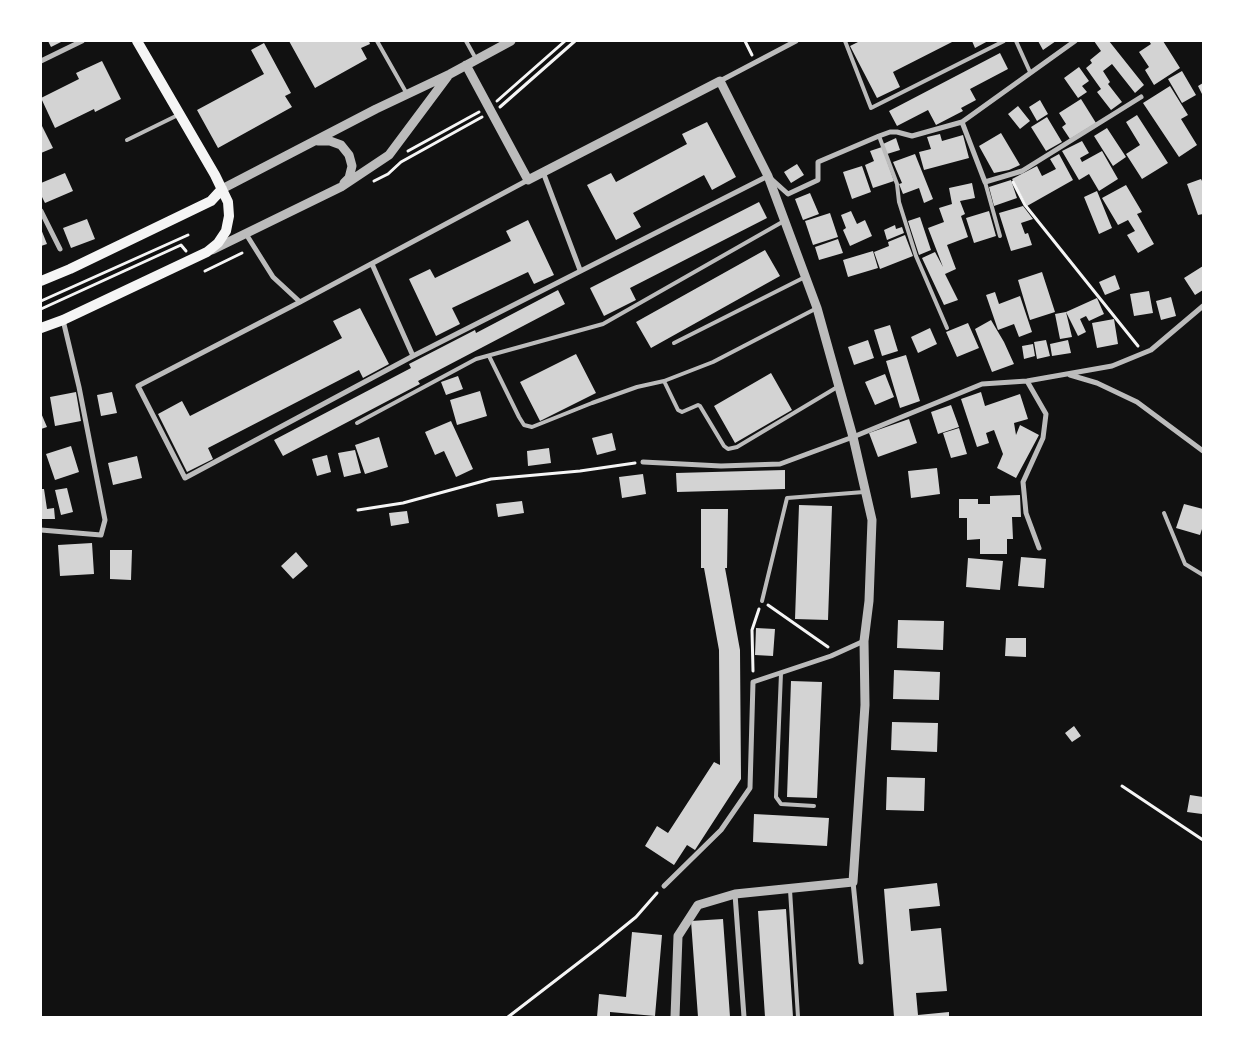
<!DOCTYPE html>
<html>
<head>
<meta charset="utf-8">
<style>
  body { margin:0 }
  #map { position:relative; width:1244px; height:1058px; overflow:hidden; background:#111; font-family:"Fira Sans",sans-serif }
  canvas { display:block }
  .frame { position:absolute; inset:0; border:42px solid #fff; pointer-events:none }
</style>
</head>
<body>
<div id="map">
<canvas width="1244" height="1058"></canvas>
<div class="frame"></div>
</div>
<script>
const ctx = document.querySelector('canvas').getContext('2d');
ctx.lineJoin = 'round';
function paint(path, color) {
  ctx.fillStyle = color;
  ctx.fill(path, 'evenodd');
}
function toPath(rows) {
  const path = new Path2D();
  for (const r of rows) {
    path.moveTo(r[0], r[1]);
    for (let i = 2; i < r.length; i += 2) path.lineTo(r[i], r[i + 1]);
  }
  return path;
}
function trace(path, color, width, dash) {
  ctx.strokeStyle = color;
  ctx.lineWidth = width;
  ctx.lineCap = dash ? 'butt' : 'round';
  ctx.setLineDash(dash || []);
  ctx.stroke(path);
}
const building = toPath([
  [48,41,63,41,51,47],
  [289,41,369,41,370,44,361,48,367,59,315,88],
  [860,41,876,42,954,41,893,72,900,87,877,98,850,46],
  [972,41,988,41,975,48],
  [1038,41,1056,41,1043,50],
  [1094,41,1109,41,1144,85,1135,93,1112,64,1103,71,1110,82,1108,84,1122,102,1111,110,1097,92,1101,89,1086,68,1092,63,1090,60,1101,51],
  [1149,41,1163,41,1180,68,1154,85,1145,70,1149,67,1139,52,1151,44],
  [264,43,291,93,285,96,292,107,218,148,197,110,264,74,251,50],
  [1000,53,1008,69,970,89,976,100,961,108,963,111,936,125,928,110,897,126,889,111],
  [102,61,121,99,95,112,94,109,55,128,41,98,79,79,76,73],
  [1079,67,1089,81,1082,86,1087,92,1078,98,1064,78],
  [1182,71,1196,95,1182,103,1168,79],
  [1203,83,1203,96,1198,86],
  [1170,86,1188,115,1181,119,1197,145,1179,157,1143,103],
  [1081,99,1096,123,1070,139,1062,127,1066,124,1059,113],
  [1040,100,1048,114,1037,121,1029,107],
  [1018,106,1030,121,1020,129,1008,114],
  [1137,115,1168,163,1142,179,1126,154,1140,145,1126,122],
  [1047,117,1062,142,1046,151,1031,127],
  [707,122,736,177,712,190,704,175,633,213,641,227,616,240,587,185,611,173,616,182,687,144,682,134],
  [41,124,53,148,41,153],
  [1107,128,1126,157,1113,166,1094,136],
  [1001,133,1020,165,1009,170,994,173,979,146],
  [940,134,942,141,963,135,969,158,924,170,919,152,931,149,927,137],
  [896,138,900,150,887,154,883,144],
  [1082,141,1089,153,1080,158,1082,162,1102,151,1118,179,1099,191,1089,174,1079,180,1062,151],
  [882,147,894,181,873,188,865,165,874,161,870,151],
  [915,154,933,199,924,203,919,188,903,194,899,184,902,183,893,162],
  [1059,154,1073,180,1027,206,1012,179,1037,166,1042,176,1056,169,1050,159],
  [797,164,804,175,791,183,784,172],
  [862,166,871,192,852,199,843,172],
  [65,173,73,191,45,203,41,195,41,183],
  [1201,179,1203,183,1203,214,1198,215,1187,184],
  [1011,180,1017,198,994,206,989,187],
  [972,183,975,198,960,201,965,214,961,216,968,237,947,245,956,269,945,274,958,300,944,305,922,258,935,252,943,267,928,228,944,222,939,208,952,204,949,188],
  [1126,185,1142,212,1137,214,1154,244,1138,253,1127,235,1135,231,1128,220,1118,225,1102,198],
  [1097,191,1112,228,1099,234,1084,197],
  [810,193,819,214,803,220,795,199],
  [759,202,767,218,630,288,636,300,604,316,590,288],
  [1023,206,1033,219,1021,223,1025,234,1028,233,1032,245,1011,251,999,213],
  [851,211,857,224,865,220,872,236,850,246,843,230,846,228,841,215],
  [989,211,996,236,974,243,966,218],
  [830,213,838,237,813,245,805,221],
  [920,217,931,250,919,255,908,221],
  [87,219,95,239,71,248,63,228],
  [528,220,554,275,534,284,528,272,452,308,460,324,436,336,409,279,430,269,435,278,511,241,506,231],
  [895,225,896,229,902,227,904,233,887,240,884,230],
  [41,229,47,244,41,246],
  [905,235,913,256,880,269,874,252,889,246,888,242],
  [838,239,843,253,819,260,815,247],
  [765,250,780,276,651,348,636,322],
  [873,251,878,268,848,277,843,260],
  [1203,266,1203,290,1195,295,1184,278],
  [1042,272,1055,312,1030,320,1018,280],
  [1115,275,1120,289,1105,295,1099,282],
  [558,290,565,304,418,381,420,384,283,456,274,440,411,368,409,364,475,330,476,333],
  [1149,291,1153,313,1134,316,1130,294],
  [995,292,999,304,1020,296,1032,332,1019,337,1014,324,998,330,986,295],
  [1171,297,1176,316,1161,320,1156,301],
  [1097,298,1104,314,1089,321,1086,316,1080,319,1086,332,1078,336,1066,312],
  [360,308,389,364,363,378,359,370,208,448,213,459,187,472,158,414,182,401,190,416,342,338,333,321],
  [1066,312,1072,337,1060,339,1055,314],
  [1114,319,1118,344,1097,348,1092,323],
  [991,320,1004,342,1014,364,992,372,975,329],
  [968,323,979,348,957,357,946,332],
  [890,325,898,351,882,356,874,330],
  [930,328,937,344,918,353,911,337],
  [868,340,874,358,854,365,848,347],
  [1046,340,1050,356,1037,359,1034,342],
  [1068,340,1071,353,1052,356,1050,344],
  [1033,344,1035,356,1024,359,1022,346],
  [576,354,596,393,540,421,520,382],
  [906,355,920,401,900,408,886,361],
  [771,373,792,410,735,443,714,406],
  [885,374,894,397,875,405,865,382],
  [458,376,463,389,446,395,441,382],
  [480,391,487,416,457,425,450,400],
  [76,392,81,421,55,426,50,397],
  [112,392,117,413,101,416,97,395],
  [981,392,985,406,1020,394,1028,419,1014,423,1016,435,1020,425,1039,435,1016,478,997,468,1003,454,994,430,986,433,989,443,977,447,961,399],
  [951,405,959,427,938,434,931,412],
  [41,413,47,427,41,429],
  [909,419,917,443,878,457,869,433],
  [451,421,473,469,456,477,444,451,435,455,425,432],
  [959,428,967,454,951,458,943,433],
  [612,433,616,450,597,455,592,438],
  [379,437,388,467,365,474,355,445],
  [71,446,79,472,55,480,46,454],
  [549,448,551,463,528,466,527,451],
  [355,450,361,473,344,477,338,453],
  [327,455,331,472,317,476,312,459],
  [137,456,142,478,113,485,108,463],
  [937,468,940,494,911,498,908,471],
  [785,470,785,489,677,492,676,473],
  [643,474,646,494,622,498,619,477],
  [67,488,73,512,61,515,55,490],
  [41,489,44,489,47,509,54,508,55,519,41,519],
  [1020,495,1021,517,1012,517,1013,539,1007,539,1007,554,980,554,980,539,967,540,967,518,959,518,959,499,978,499,978,504,990,504,990,496],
  [522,501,524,513,498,517,496,504],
  [1184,504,1203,509,1203,526,1200,535,1176,528],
  [799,505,832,506,828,620,795,619],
  [701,509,728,509,727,568,725,568,740,650,741,779,695,850,687,845,674,865,645,846,657,826,668,833,714,762,720,765,719,650,704,568,701,568],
  [407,511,409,523,391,526,389,513],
  [92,543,94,574,60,576,58,545],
  [110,550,132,550,131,580,110,579],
  [296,552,308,566,293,579,281,566],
  [1021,557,1046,559,1044,588,1018,586],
  [968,558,1003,561,1000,590,966,587],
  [898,620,944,621,943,650,897,648],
  [756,628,775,629,773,656,755,655],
  [1006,638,1026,638,1026,657,1005,656],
  [894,670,940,672,939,700,893,699],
  [791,681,822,682,817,798,787,797],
  [892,722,938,723,937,752,891,750],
  [1074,726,1081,736,1072,742,1065,733],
  [887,777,925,778,924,811,886,810],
  [1190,795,1203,797,1202,814,1187,812],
  [754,814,829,818,827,846,753,842],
  [937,883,940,906,909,909,911,931,941,928,947,991,916,993,918,1015,949,1012,949,1017,894,1017,884,889],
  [786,909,793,1017,765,1017,758,911],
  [723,919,730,1017,698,1017,691,921],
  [632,932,662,935,655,1016,610,1012,610,1017,597,1017,599,994,626,997]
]);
const path = toPath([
  [745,41,752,55],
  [497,101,565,41],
  [500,107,575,41],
  [408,151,479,112],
  [374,181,388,174,401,162,482,117],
  [1013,182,1025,205,1138,346],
  [205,271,242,253],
  [41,301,188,235],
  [41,309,181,245,186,251],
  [358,510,403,503,491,479,580,471,635,463],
  [768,605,828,647],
  [753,671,752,630,759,609],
  [1122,786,1203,840],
  [508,1017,599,947,636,917,657,893]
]);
const service = toPath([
  [377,41,407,94],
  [466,41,476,59],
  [845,41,871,108,1004,41],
  [1016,41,1030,72],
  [879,136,897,184,899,202,916,256,947,328],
  [127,140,180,114],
  [985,182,1000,236],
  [674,343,805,277],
  [489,356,519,417,524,425,532,427,592,403,637,387,664,381,713,362,817,308],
  [664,381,678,410,682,412,698,405,700,406,724,446,728,449,737,447,839,386],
  [357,423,476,359,603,324,784,221],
  [1164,513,1185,564,1203,575],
  [762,601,787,498,864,492],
  [781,673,776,797,781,804,814,806],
  [790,890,798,1017]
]);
const minor = toPath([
  [41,61,82,41],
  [720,81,796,41],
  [962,122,985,182,1022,171,1141,97],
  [543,172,580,270],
  [528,180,300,302,138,386,185,478,413,356,768,176,788,194,818,180,818,162,879,136,890,132,897,132,912,136,962,122,1075,41],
  [41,211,60,249],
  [246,234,273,277,300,302],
  [372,264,413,356],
  [1070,375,1097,383,1137,402,1203,451],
  [1027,381,1046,414,1043,438,1023,482,1026,513,1039,548],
  [643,462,721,466,780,464,853,437,982,384,1027,381,1112,366,1151,350,1203,306],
  [41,530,101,535,105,520,79,387,63,320],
  [853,882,861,962],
  [664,886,721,830,750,788,753,682,831,656,864,641],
  [735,894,744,1017]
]);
const tertiary = toPath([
  [466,65,528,180,720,81,768,176,817,308,853,437,872,520,869,601,864,641,865,705,853,882,735,894,698,905,678,936,675,1017],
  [318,141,330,141,341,145,349,155,352,166,349,178,344,183],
  [222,189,376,109,450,74,511,41],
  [212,250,341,187,389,155,448,76]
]);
const secondary = toPath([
  [41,281,70,269,211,201,222,189],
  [41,328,63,320,207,252,218,243,226,231,229,216,228,202,215,175,137,41]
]);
paint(building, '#d3d3d3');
trace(path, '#f5f5f5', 3);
trace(service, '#bcbcbc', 4);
trace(minor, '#bcbcbc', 5);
trace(tertiary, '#bcbcbc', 9);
trace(secondary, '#f5f5f5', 10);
</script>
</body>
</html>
